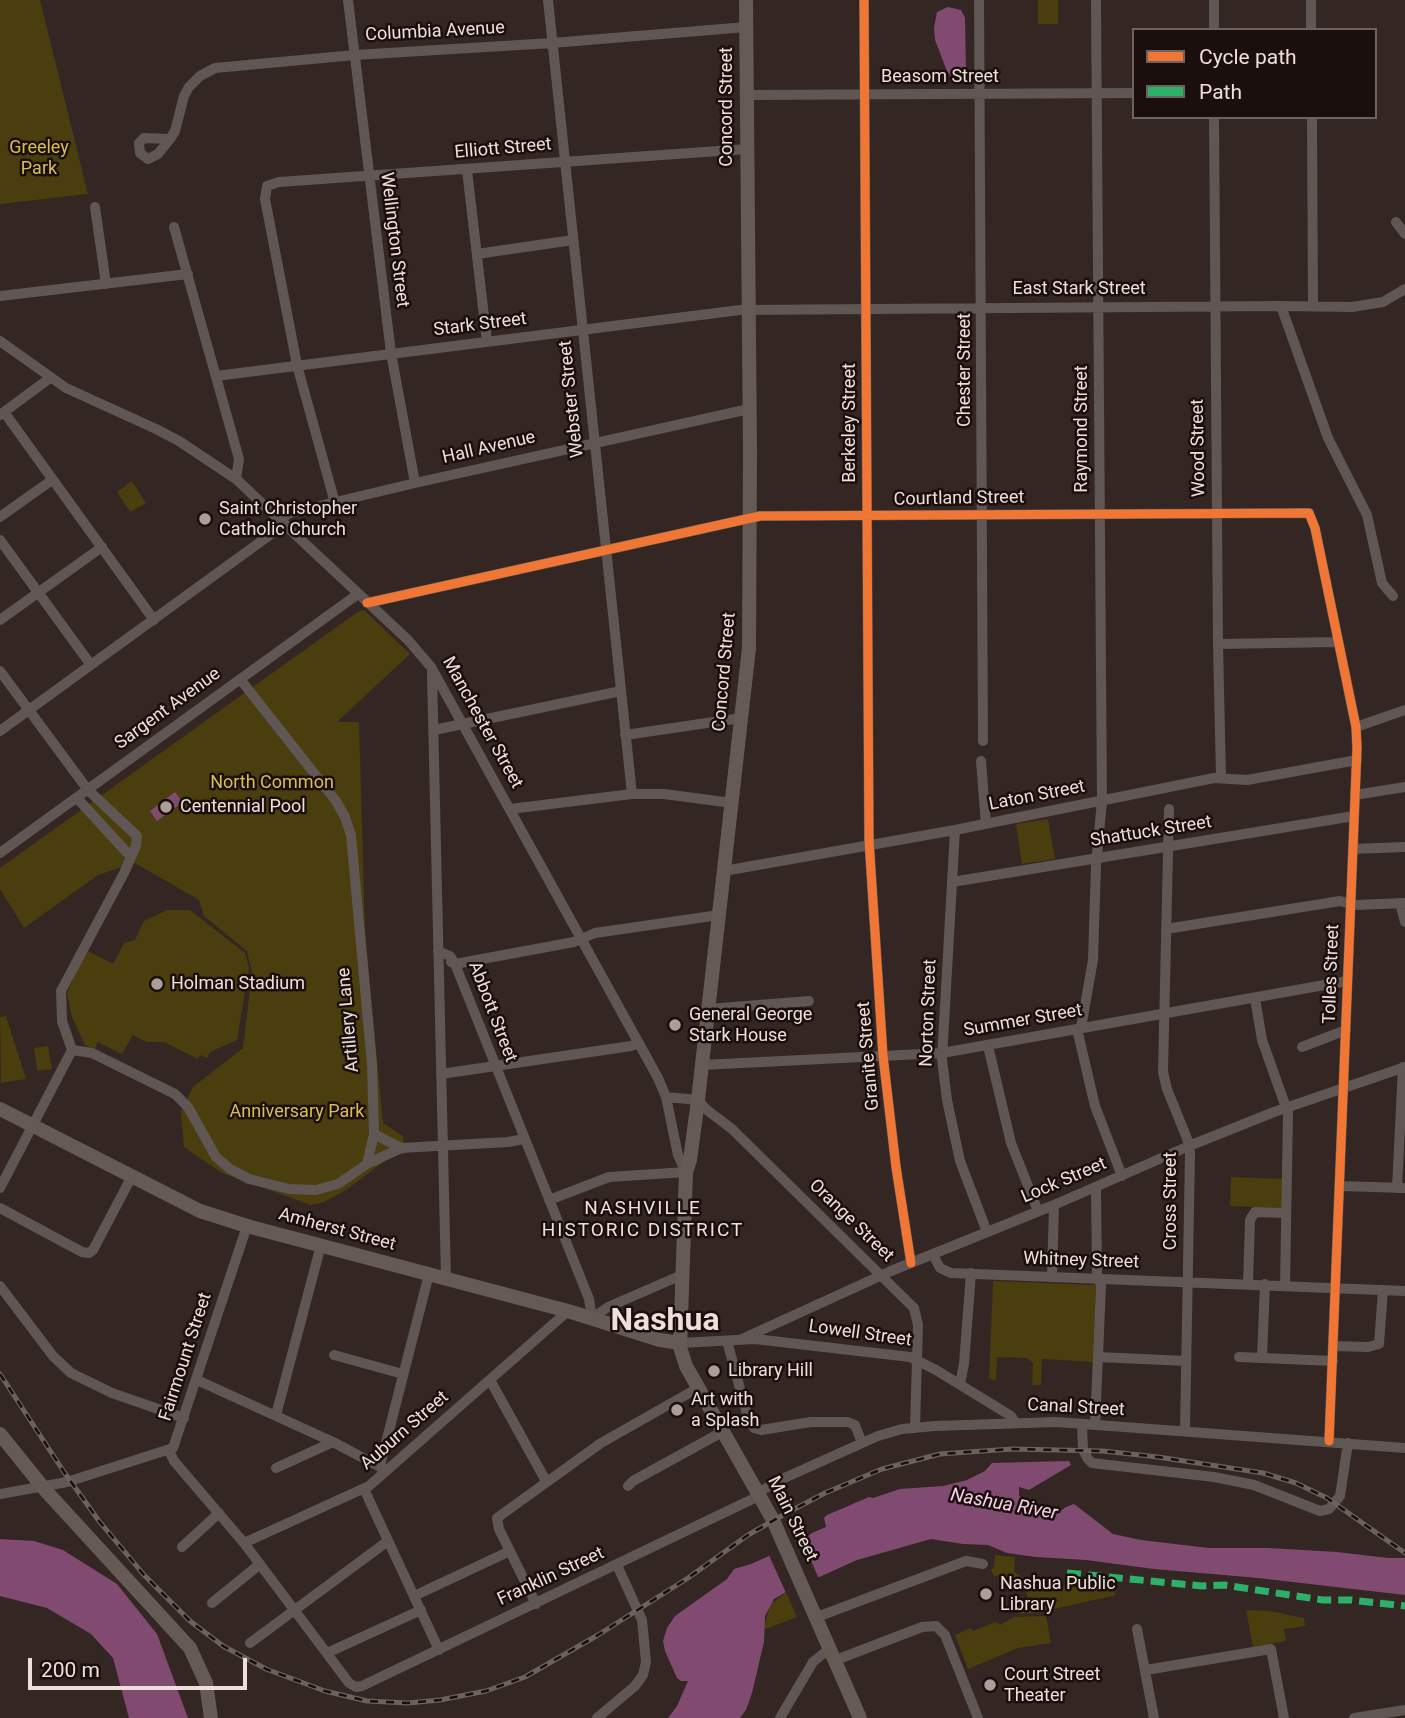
<!DOCTYPE html>
<html>
<head>
<meta charset="utf-8">
<style>
  body { margin:0 }
  #map { position:relative; width:1405px; height:1718px; overflow:hidden; background:#342623; font-family:Roboto,sans-serif }
  canvas { display:block }
  .legend { position:absolute; left:1132px; top:28px; width:245px; height:91px; box-sizing:border-box; background:#1a0f0c; border:2px solid #6f625e; margin:0; padding:9px 12px; list-style:none; font-size:21px; color:#efded9 }
  .legend li { display:flex; align-items:center; gap:14px; height:35px }
  .legend b { width:35px; border:2px solid #6f625e }
  .scale { position:absolute; left:28px; top:1658px; width:219px; height:32px; box-sizing:border-box; border:4px solid #efded9; border-top:0; padding-left:9px; font-size:21px; line-height:24px; white-space:nowrap; color:#efded9; -webkit-text-stroke:5px #1a0f0c; paint-order:stroke }
</style>
</head>
<body>
<div id="map">
<canvas width="1405" height="1718"></canvas>
<ul class="legend">
<li><b style="height:9px;background:#f07635"></b>Cycle path</li>
<li><b style="height:9px;background:#2db169"></b>Path</li>
</ul>
<div class="scale">200 m</div>
</div>
<script>
const ctx = document.querySelector('canvas').getContext('2d');
ctx.lineJoin = 'round';
function paint(path, color) {
  ctx.fillStyle = color;
  ctx.fill(path, 'evenodd');
}
function toPath(rows) {
  const path = new Path2D();
  for (const r of rows) {
    path.moveTo(r[0], r[1]);
    for (let i = 2; i < r.length; i += 2) path.lineTo(r[i], r[i + 1]);
  }
  return path;
}
function trace(path, color, width, dash) {
  ctx.strokeStyle = color;
  ctx.lineWidth = width;
  ctx.lineCap = dash ? 'butt' : 'round';
  ctx.setLineDash(dash || []);
  ctx.stroke(path);
}
function label(font, color, halo, rows, align = 'center') {
  ctx.font = font + ' Roboto,sans-serif';
  ctx.lineWidth = 5;
  ctx.setLineDash([]);
  ctx.textBaseline = 'middle';
  ctx.strokeStyle = halo;
  ctx.fillStyle = color;
  for (const [text, x, y, turn = 0] of rows) {
    ctx.save();
    ctx.translate(x, y);
    ctx.rotate((+turn || 0) * Math.PI / 180);
    ctx.textAlign = isNaN(turn) ? turn : align;
    if (halo) ctx.strokeText(text, 0, 0);
    ctx.fillText(text, 0, 0);
    ctx.restore();
  }
}
const green = toPath([
  [0,0,40,0,88,194,0,204],
  [1038,0,1058,0,1058,24,1038,24],
  [132,481,146,503,130,512,117,492],
  [364,610,410,654,337,722,359,722,365,930,383,1123,403,1136,405,1154,390,1157,346,1190,324,1202,311,1205,222,1173,184,1147,181,1111,193,1087,243,1048,252,972,247,951,204,916,199,900,135,863,98,875,24,928,0,889,0,868,359,611],
  [1048,819,1055,859,1022,864,1016,824],
  [167,910,190,910,245,953,249,968,237,1040,210,1052,207,1058,200,1055,198,1059,164,1042,147,1042,133,1035,122,1054,98,1042,94,1050,85,1045,72,1017,67,993,86,950,113,964,124,943,135,940,144,921],
  [6,1016,26,1079,1,1083,0,1017],
  [48,1046,52,1069,37,1071,34,1048],
  [1231,1177,1284,1179,1283,1208,1230,1206],
  [993,1281,1096,1285,1093,1362,1042,1359,1041,1385,1032,1385,1033,1363,1027,1358,997,1357,996,1380,989,1379],
  [995,1555,1015,1557,1014,1572,1036,1586,1083,1587,1113,1591,1116,1595,1054,1609,1053,1607,1045,1613,1017,1614,1025,1610,1024,1606,1030,1603,1022,1582,1013,1585,1010,1579,1002,1582,999,1575,994,1577,991,1570,994,1567],
  [786,1592,797,1617,763,1630,770,1605],
  [1246,1610,1269,1611,1304,1618,1305,1626,1284,1629,1286,1641,1253,1647],
  [1046,1616,1051,1643,1018,1648,968,1669,955,1635,971,1628,973,1631,996,1622,1000,1625,1014,1617]
]);
const water = toPath([
  [948,7,961,10,965,18,966,74,963,80,953,79,947,71,935,40,934,28,937,12],
  [175,792,183,802,157,821,150,811],
  [1069,1461,1071,1465,1029,1490,1019,1487,1019,1496,1032,1502,1048,1520,1066,1507,1074,1504,1113,1534,1141,1540,1209,1548,1268,1548,1337,1552,1388,1558,1405,1558,1405,1595,1258,1578,1154,1569,1086,1560,1036,1557,1007,1553,988,1545,963,1544,931,1539,857,1560,786,1592,774,1599,765,1616,764,1642,752,1693,746,1710,740,1718,668,1718,677,1706,688,1681,681,1681,677,1678,665,1651,663,1641,667,1628,675,1616,727,1579,734,1569,751,1564,802,1541,812,1533,826,1527,824,1518,827,1515,869,1497,873,1498,900,1489,943,1486,967,1480,985,1471,992,1463],
  [0,1539,34,1541,63,1550,117,1584,157,1634,188,1718,129,1718,113,1658,91,1634,47,1608,0,1596]
]);
const pier = toPath([
  [801,1538,819,1579,786,1593,768,1553]
]);
const minor = toPath([
  [348,0,391,353,415,483],
  [548,0,632,794],
  [864,0,869,840,883,1056,896,1167,911,1263],
  [979,0,983,741],
  [1311,0,1311,30],
  [1214,30,1214,0],
  [747,95,1134,93],
  [1214,117,1218,644,1221,777],
  [1312,117,1313,305],
  [170,139,144,138,139,143,140,153,148,159,158,154,170,139,175,131,184,96,189,87,200,76,215,68,355,55,552,43,746,27],
  [467,170,487,342],
  [95,207,106,284],
  [1396,222,1405,234],
  [174,227,239,459,236,479],
  [477,254,573,240],
  [0,296,188,274],
  [1281,306,1328,438,1367,515,1382,583,1393,596],
  [0,341,66,388,156,429,179,441,236,479,408,640,431,667,658,1078,666,1097,678,1155,686,1172,609,1177,549,1200],
  [216,376,740,310,1281,306,1352,307,1383,302,1405,289],
  [4,412,154,620],
  [0,415,50,378],
  [335,503,297,365,265,199,267,186,279,182,747,149],
  [0,517,52,480],
  [279,519,290,513,415,483,749,409],
  [0,540,91,665],
  [367,603,760,516,1309,513,1315,528,1356,727,1357,748,1329,1441],
  [0,620,102,547],
  [1218,644,1338,642],
  [0,671,88,790,137,836,136,846,124,873,61,991,62,1021,72,1050],
  [432,673,446,1279],
  [1356,727,1405,710],
  [434,730,621,691],
  [0,731,285,524],
  [625,735,741,718],
  [981,761,986,824],
  [1355,795,1405,787],
  [77,798,131,857],
  [510,809,632,794,664,794,732,803],
  [1169,809,1163,1072,1167,1089,1188,1141,1190,1153,1185,1431],
  [955,830,942,1059,947,1100,960,1161,987,1232],
  [1353,849,1405,847],
  [0,853,358,594],
  [724,871,955,830,1214,778,1247,780,1357,760],
  [952,882,1354,816],
  [1400,903,1405,922],
  [1166,929,1340,901,1355,905,1405,903],
  [438,951,450,956,455,964,589,1299,592,1318,608,1307,684,1274],
  [451,962,455,964,574,942,595,933,719,915],
  [1255,998,1262,1040,1288,1113,1285,1285],
  [708,1009,809,1001],
  [1081,1028,1093,960,1096,865,1102,801,1096,0],
  [1077,1029,1095,1106,1122,1176],
  [988,1046,1011,1143,1038,1211],
  [1302,1047,1346,1030],
  [72,1050,92,1053,175,1094,188,1107,216,1157,230,1169,249,1179,289,1189,316,1190,338,1184,367,1164,374,1134,372,1065,351,835,345,817,336,801,240,679],
  [702,1065,942,1053,1347,981],
  [441,1074,631,1046,639,1043],
  [666,1097,698,1100,707,1110,732,1129,914,1308,918,1325,915,1428],
  [374,1134,401,1148],
  [367,1164,401,1148,508,1142,524,1139],
  [1340,1186,1405,1188],
  [0,1188,72,1050],
  [1397,1188,1403,1067],
  [0,1208,82,1252,89,1253,93,1250,131,1178],
  [933,1255,940,1268,951,1273,1405,1291],
  [1052,1277,1054,1205],
  [1248,1284,1250,1220,1255,1212,1286,1213],
  [0,1286,53,1356,71,1373,112,1393,184,1418],
  [742,1339,891,1271,1054,1205,1189,1146,1274,1112,1405,1067],
  [727,1341,748,1418,754,1428,761,1430,811,1422,848,1422,855,1425,862,1443],
  [680,1343,755,1339,910,1357,936,1370,1011,1416,1015,1422],
  [1333,1346,1368,1347,1379,1344,1383,1290],
  [334,1355,403,1374],
  [1098,1357,1186,1361],
  [1239,1357,1333,1361],
  [1262,1358,1265,1284],
  [197,1380,333,1442,386,1470],
  [490,1380,546,1481],
  [960,1384,964,1364,971,1273],
  [276,1415,321,1245],
  [1082,1424,1083,1450,1088,1459,1092,1463,1214,1477,1254,1485,1320,1511,1329,1509,1340,1496,1348,1443],
  [1095,1425,1101,1286,1097,1273,1096,1187],
  [169,1451,174,1461,244,1543,349,1683,356,1687,362,1686,761,1495],
  [380,1466,429,1274],
  [276,1468,333,1442],
  [628,1486,633,1481,724,1431],
  [364,1489,439,1650],
  [759,1492,782,1479,878,1436,902,1429,935,1426,1057,1422,1405,1448],
  [0,1494,67,1482,173,1448,247,1226],
  [244,1543,369,1486,568,1311],
  [182,1547,219,1513],
  [414,1596,510,1551],
  [212,1603,260,1564],
  [536,1604,499,1529,497,1518,601,1443,698,1388],
  [817,1617,966,1561,983,1564],
  [1137,1629,1154,1718],
  [250,1643,388,1541],
  [327,1653,421,1610],
  [836,1660,922,1627,936,1626,945,1635,978,1718],
  [1146,1670,1271,1649,1284,1718],
  [597,1718,635,1686,643,1675,646,1662,642,1620,617,1565],
  [780,1718,813,1662,830,1648],
  [1354,1718,1405,1710]
]);
const major = toPath([
  [746,0,750,450,749,648,698,1100,690,1160,686,1172,680,1347,686,1366,773,1520,860,1718],
  [0,1109,200,1211,247,1226,568,1311,660,1340,680,1343],
  [0,1434,46,1491,190,1648,206,1683,211,1718]
]);
const rail = toPath([
  [0,1374,64,1472,99,1521,144,1575,190,1621,223,1646,266,1669,325,1691,367,1701,408,1703,440,1700,486,1691,525,1677,598,1635,688,1578,748,1535,783,1515,825,1493,882,1469,940,1454,1012,1449,1103,1451,1158,1457,1263,1473,1296,1483,1327,1498,1405,1553]
]);
const quiet = toPath([
  [1067,1573,1202,1586,1224,1585,1323,1600,1351,1600,1405,1606]
]);
const cycleway = toPath([
  [864,0,869,840,883,1056,896,1167,911,1263],
  [367,603,760,516,1309,513,1315,528,1356,727,1357,748,1329,1441]
]);
const markers = [
  [205,519,7,"#ae9e99"],
  [166,807,7,"#ae9e99"],
  [157,984,7,"#ae9e99"],
  [675,1025,7,"#ae9e99"],
  [714,1371,7,"#ae9e99"],
  [677,1410,7,"#ae9e99"],
  [986,1594,7,"#ae9e99"],
  [990,1685,7,"#ae9e99"]
];
const streetNames = [
  ["Columbia Avenue",435,32,-3],
  ["Beasom Street",940,77],
  ["Concord Street",727,107,-90],
  ["Elliott Street",503,149,-5],
  ["Wellington Street",394,240,83],
  ["East Stark Street",1079,289],
  ["Stark Street",480,325,-7],
  ["Chester Street",965,370,-90],
  ["Webster Street",572,399,-96],
  ["Berkeley Street",850,423,-90],
  ["Raymond Street",1082,429,-90],
  ["Hall Avenue",489,448,-13],
  ["Wood Street",1199,448,-91],
  ["Courtland Street",959,499,-1],
  ["Concord Street",725,672,-85],
  ["Sargent Avenue",168,709,-36],
  ["Manchester Street",482,723,61],
  ["Laton Street",1037,796,-11],
  ["Shattuck Street",1151,832,-9],
  ["Tolles Street",1332,974,-88],
  ["Abbott Street",492,1012,69],
  ["Norton Street",929,1013,-88],
  ["Artillery Lane",349,1020,-95],
  ["Summer Street",1023,1021,-10],
  ["Granite Street",869,1056,-95],
  ["Lock Street",1064,1181,-23],
  ["Cross Street",1171,1201,-90],
  ["Orange Street",851,1221,44],
  ["Amherst Street",337,1230,15],
  ["Whitney Street",1081,1261,2],
  ["Lowell Street",860,1334,8],
  ["Fairmount Street",186,1357,-72],
  ["Canal Street",1076,1408,3],
  ["Auburn Street",405,1431,-41],
  ["Main Street",792,1519,64],
  ["Franklin Street",551,1577,-25]
];
const parkNames = [
  ["Greeley",39,148],
  ["Park",39,169],
  ["North Common",272,783],
  ["Anniversary Park",297,1112]
];
const poiNames = [
  ["Saint Christopher",219,509],
  ["Catholic Church",219,530],
  ["Centennial Pool",180,807],
  ["Holman Stadium",171,984],
  ["General George",689,1015],
  ["Stark House",689,1036],
  ["Library Hill",728,1371],
  ["Art with",691,1400],
  ["a Splash",691,1421],
  ["Nashua Public",1000,1584],
  ["Library",1000,1605],
  ["Court Street",1004,1675],
  ["Theater",1004,1696]
];
const neighbourhoodNames = [
  ["NASHVILLE",643,1209],
  ["HISTORIC DISTRICT",643,1231]
];
const waterNames = [
  ["Nashua River",1004,1505,10]
];
const townNames = [
  ["Nashua",665,1322]
];
paint(green, '#4a3d0e');
paint(water, '#814a71');
paint(pier, '#342623');
trace(minor, '#605653', 10);
trace(major, '#665b54', 14);
trace(rail, '#6b625e', 5);
trace(rail, '#1a0f0c', 2.5, [8]);
trace(quiet, '#2db169', 7, [14, 7]);
trace(cycleway, '#f07635', 9);
for (const [x, y, r, color] of markers) {
  const dot = new Path2D();
  dot.arc(x, y, r, 0, 2 * Math.PI);
  ctx.fillStyle = color;
  ctx.fill(dot);
  trace(dot, '#1a0f0c', 2.5);
}
label('18px', '#efded9', '#1a0f0c', streetNames);
label('18px', '#dabd53', '#1a0f0c', parkNames);
label('18px', '#efded9', '#1a0f0c', poiNames, 'left');
ctx.letterSpacing = '2px';
label('19px', '#efded9', '#1a0f0c', neighbourhoodNames);
ctx.letterSpacing = '0px';
label('italic 19px', '#f5d1ea', '#1a0f0c', waterNames);
label('bold 32px', '#efded9', '#1a0f0c', townNames);
</script>
</body>
</html>
